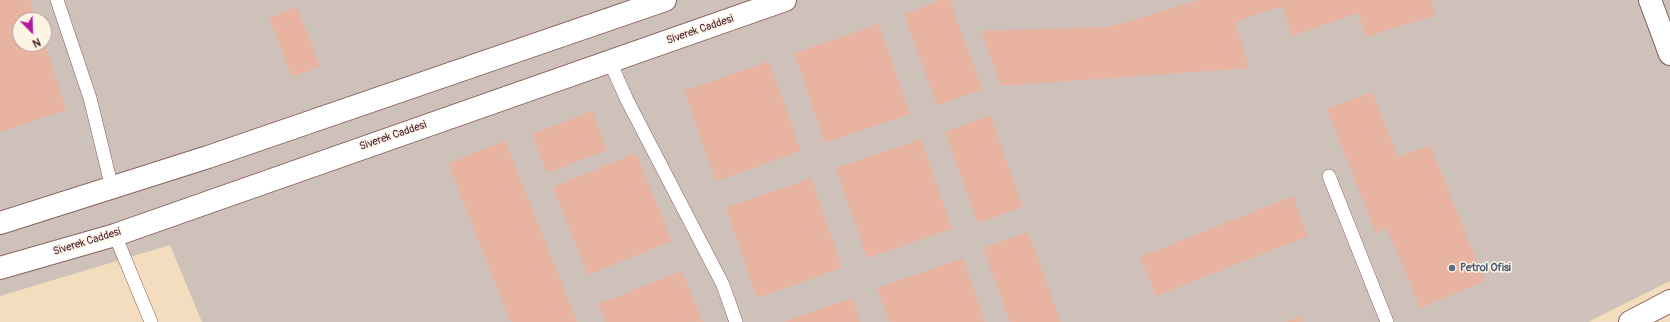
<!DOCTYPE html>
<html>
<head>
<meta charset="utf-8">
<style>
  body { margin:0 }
  #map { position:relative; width:1670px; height:322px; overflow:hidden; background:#f4ddbe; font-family:Pangolin,sans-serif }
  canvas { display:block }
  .north { position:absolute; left:12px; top:12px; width:40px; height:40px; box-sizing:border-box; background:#fcf5e5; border:1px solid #b59f9b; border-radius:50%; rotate:157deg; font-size:11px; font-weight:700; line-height:16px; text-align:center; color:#4a1f2b }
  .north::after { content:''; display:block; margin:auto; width:14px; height:18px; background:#b5179e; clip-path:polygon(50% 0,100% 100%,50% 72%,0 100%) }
</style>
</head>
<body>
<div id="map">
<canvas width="1670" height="322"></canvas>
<div class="north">N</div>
</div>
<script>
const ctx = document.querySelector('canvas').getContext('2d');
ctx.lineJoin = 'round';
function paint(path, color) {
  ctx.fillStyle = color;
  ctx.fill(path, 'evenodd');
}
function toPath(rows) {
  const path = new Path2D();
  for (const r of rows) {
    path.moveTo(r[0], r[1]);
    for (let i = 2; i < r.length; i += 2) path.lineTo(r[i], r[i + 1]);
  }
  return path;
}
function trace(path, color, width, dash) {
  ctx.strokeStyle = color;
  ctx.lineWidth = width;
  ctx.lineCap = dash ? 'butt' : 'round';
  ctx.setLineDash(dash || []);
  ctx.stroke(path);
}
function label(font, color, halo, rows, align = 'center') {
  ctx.font = font + ' Pangolin,sans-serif';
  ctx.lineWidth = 3;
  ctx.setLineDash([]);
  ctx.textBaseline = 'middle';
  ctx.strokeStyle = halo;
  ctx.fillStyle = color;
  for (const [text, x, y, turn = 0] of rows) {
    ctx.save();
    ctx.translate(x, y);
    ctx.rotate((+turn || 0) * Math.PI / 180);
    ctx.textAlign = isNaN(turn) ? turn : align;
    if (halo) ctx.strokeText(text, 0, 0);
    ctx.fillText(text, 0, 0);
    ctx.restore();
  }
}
const industrial = toPath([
  [0,0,1670,0,1670,281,1588,322,202,322,170,245,0,296],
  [20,20,44,20,44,44,20,44]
]);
const building = toPath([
  [0,0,30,0,36,20,20,20,20,44,45,44,66,110,0,132],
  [941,0,950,0,982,89,937,106,904,14],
  [1200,0,1431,0,1436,15,1366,37,1358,13,1292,36,1282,6,1235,22,1249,68,1001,86,981,31,1109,27],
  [297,7,320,66,292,77,269,18],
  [879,24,910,114,825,143,794,53],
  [769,61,801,151,716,181,684,91],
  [1372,92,1398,157,1430,145,1485,281,1420,308,1387,228,1376,233,1327,109],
  [592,111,607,150,547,173,532,134],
  [990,115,1023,207,978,223,945,132],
  [921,139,952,229,867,258,836,168],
  [505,141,538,224,577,322,511,322,448,163],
  [636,153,672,241,588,275,553,187],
  [811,178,842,268,757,298,726,208],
  [1293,196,1308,236,1156,296,1140,257],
  [1028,232,1061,322,1010,322,983,248],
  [963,258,985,322,889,322,877,288],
  [682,271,703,322,606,322,598,304],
  [852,298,860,322,784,322],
  [1299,316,1303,322,1286,322]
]);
const lane = toPath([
  [57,0,90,98,112,188],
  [610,62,627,100,723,285,736,322],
  [1329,176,1387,322],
  [115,235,151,322]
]);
const primary = toPath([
  [1650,0,1670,54],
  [0,223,208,157,665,0],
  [0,268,115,235,785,0]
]);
const highway = toPath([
  [1630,322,1670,301]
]);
const markers = [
  [1452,268,4,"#5c6f8a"]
];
const streetNames = [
  ["Siverek Caddesi",700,30,-19],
  ["Siverek Caddesi",393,136,-19],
  ["Siverek Caddesi",87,242,-17]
];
const serviceNames = [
  ["Petrol Ofisi",1460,268]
];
paint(industrial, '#cec1ba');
paint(building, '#e9b3a1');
trace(lane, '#86625e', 14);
trace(primary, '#86625e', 24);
trace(highway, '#86625e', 24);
trace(lane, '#fff', 13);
trace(primary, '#fff', 22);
trace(highway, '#fff', 22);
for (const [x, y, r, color] of markers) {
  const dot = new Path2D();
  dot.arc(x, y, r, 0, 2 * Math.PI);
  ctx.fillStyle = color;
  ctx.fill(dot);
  trace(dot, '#fcf5e5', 1.5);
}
label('11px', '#4a1f2b', '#fcf5e5', streetNames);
label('bold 11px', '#4e5e75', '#fcf5e5', serviceNames, 'left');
</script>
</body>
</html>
